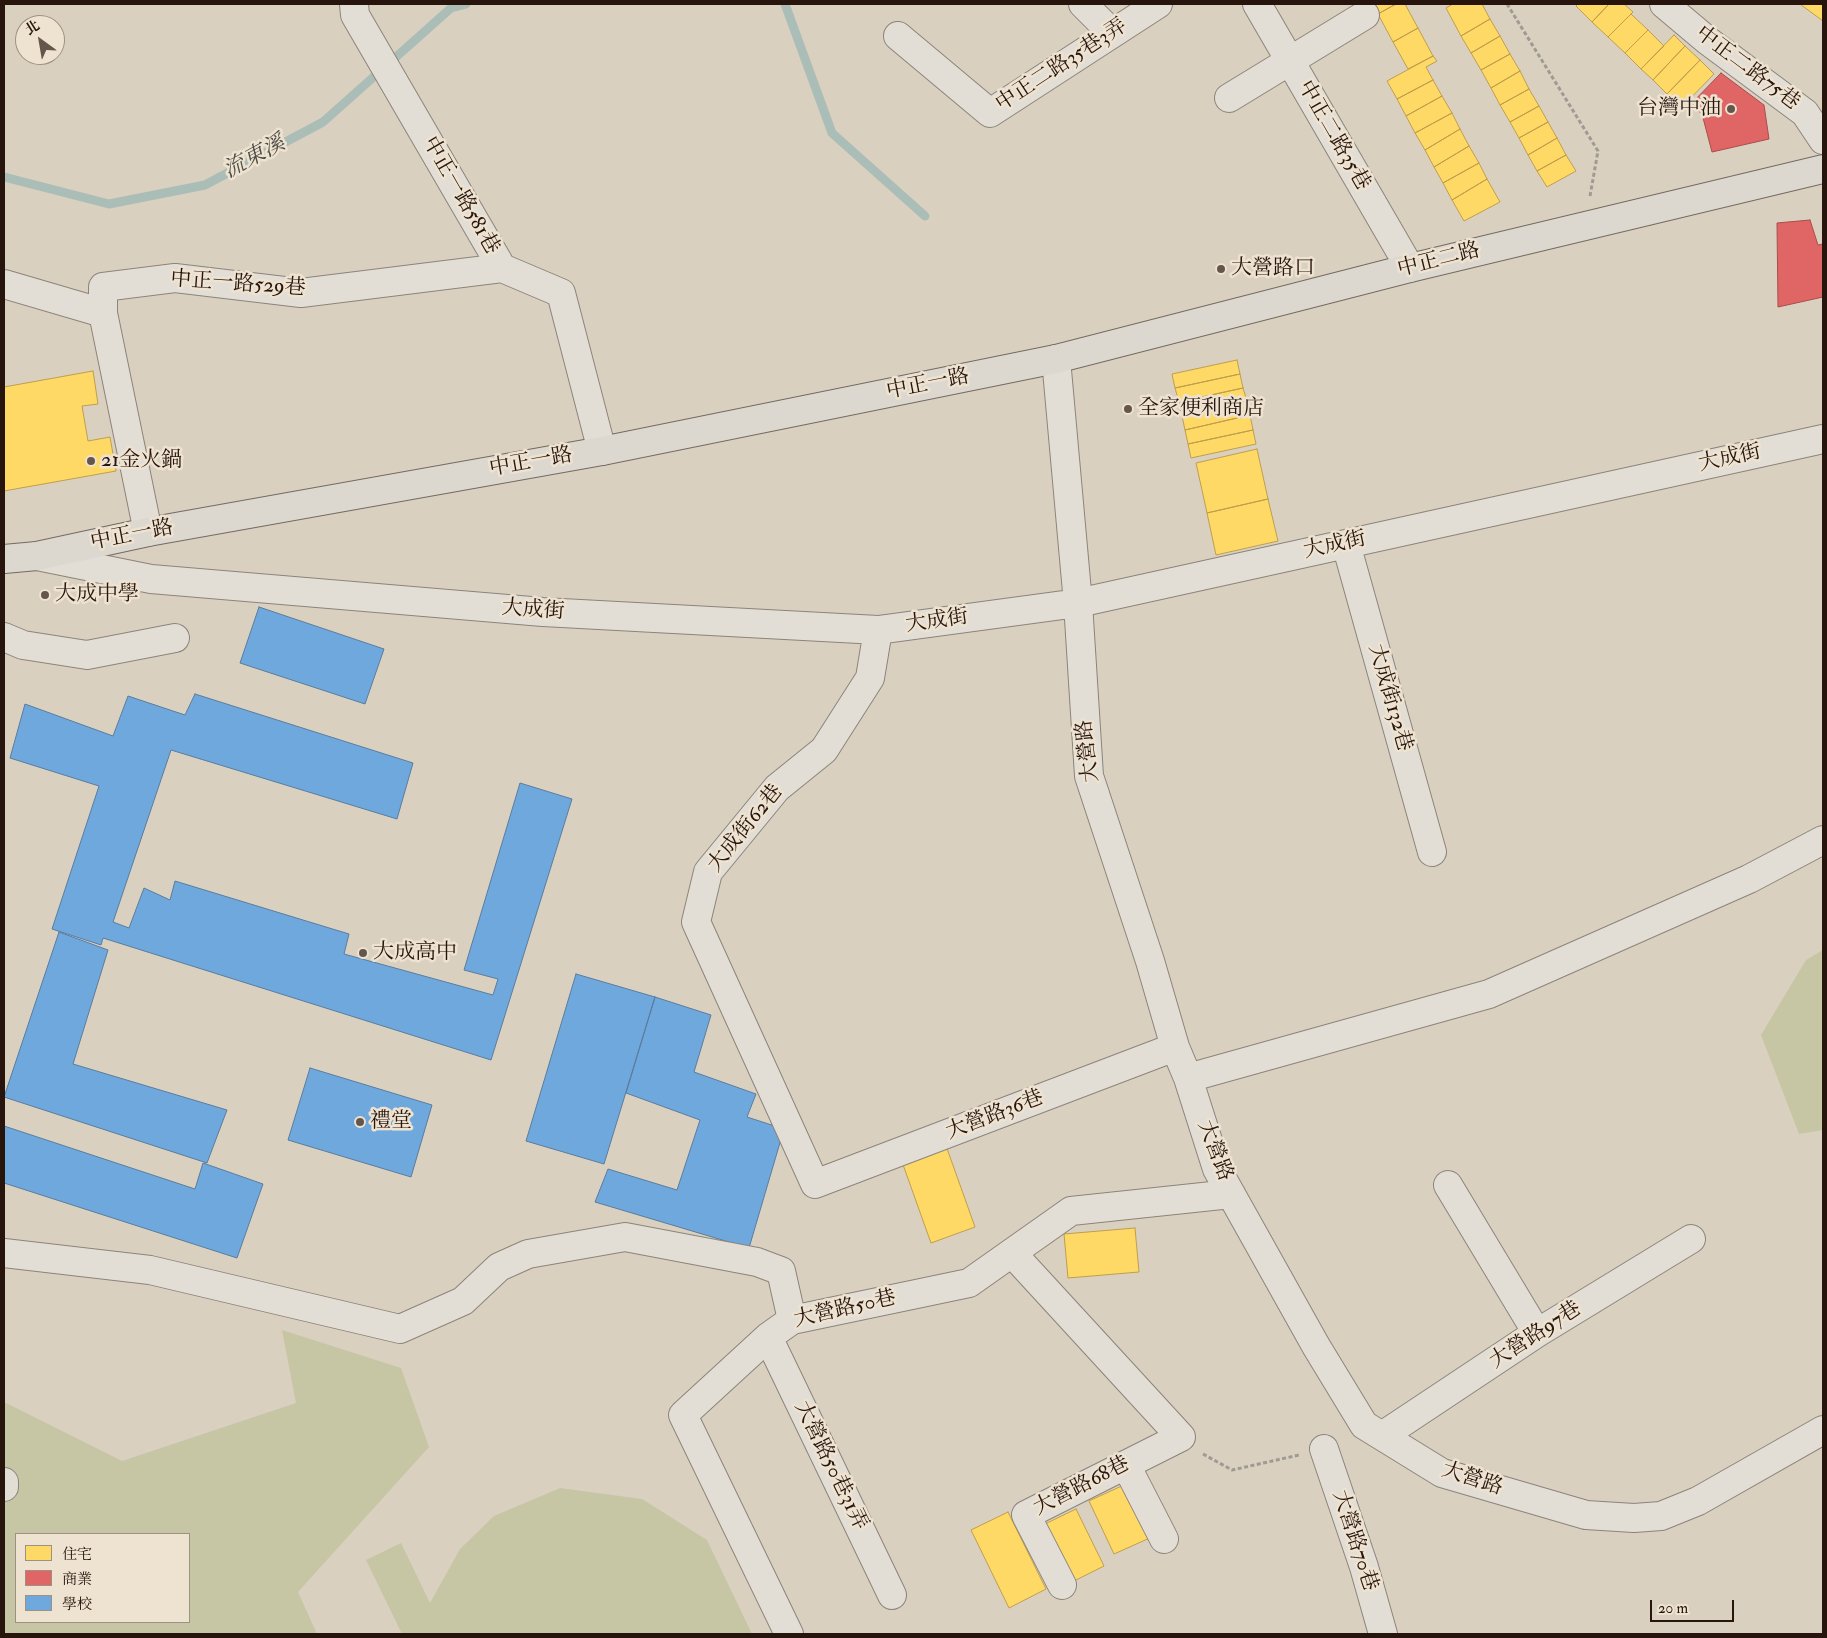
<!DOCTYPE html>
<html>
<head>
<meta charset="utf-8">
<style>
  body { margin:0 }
  #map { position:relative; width:1827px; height:1638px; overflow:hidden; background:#dad0c0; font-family:"IM FELL Double Pica","Noto Serif TC",serif }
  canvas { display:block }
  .frame { position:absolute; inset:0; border:5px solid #26140d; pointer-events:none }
  .legend { position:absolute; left:15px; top:1533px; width:175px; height:90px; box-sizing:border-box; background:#eee2d0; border:1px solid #9e9082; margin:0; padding:6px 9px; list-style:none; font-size:15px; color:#26140d }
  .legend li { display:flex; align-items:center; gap:10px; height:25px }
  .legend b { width:25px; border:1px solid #9e9082 }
  .north { position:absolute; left:15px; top:15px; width:50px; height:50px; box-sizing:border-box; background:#eee2d0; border:1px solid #9e9082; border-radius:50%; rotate:328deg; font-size:14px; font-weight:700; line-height:20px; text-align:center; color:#26140d }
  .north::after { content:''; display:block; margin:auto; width:18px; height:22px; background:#65564c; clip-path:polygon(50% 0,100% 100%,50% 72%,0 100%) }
  .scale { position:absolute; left:1650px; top:1600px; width:84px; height:22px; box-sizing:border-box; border:2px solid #26140d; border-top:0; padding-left:6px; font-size:15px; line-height:18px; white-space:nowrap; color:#26140d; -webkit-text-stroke:4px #eee2d0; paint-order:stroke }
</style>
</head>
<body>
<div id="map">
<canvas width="1827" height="1638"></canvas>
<div class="frame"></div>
<ul class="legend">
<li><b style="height:14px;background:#ffd966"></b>住宅</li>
<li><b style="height:14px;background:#e06666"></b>商業</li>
<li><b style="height:14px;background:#6fa8dc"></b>學校</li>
</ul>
<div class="north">北</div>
<div class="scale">20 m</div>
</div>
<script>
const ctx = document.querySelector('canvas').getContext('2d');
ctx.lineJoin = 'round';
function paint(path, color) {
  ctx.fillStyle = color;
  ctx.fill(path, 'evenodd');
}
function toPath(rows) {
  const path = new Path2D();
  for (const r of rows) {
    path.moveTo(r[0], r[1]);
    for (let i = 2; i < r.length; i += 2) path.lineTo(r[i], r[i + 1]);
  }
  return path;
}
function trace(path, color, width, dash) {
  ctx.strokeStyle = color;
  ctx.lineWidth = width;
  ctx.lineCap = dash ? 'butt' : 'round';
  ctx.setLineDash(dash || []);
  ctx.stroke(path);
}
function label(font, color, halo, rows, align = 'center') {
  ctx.font = font + ' "IM FELL Double Pica","Noto Serif TC",serif';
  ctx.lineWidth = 5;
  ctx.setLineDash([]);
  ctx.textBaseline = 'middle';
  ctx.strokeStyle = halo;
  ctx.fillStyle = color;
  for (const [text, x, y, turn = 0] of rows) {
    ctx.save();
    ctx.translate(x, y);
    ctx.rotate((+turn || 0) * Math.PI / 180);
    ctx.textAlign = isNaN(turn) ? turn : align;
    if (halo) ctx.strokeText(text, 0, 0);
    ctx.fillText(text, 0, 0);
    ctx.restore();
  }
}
const green = toPath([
  [1823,950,1823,1130,1799,1134,1761,1035,1806,960],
  [282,1330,401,1368,429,1447,298,1592,317,1634,4,1634,4,1402,122,1461,296,1403],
  [16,1534,189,1534,189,1622,16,1622],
  [560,1488,642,1499,707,1540,752,1634,402,1634,366,1560,401,1543,430,1603,460,1549,494,1516]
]);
const homes = toPath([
  [1372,4,1396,4,1378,14,1372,4],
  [1396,4,1405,4,1418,28,1393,42,1378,14,1396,4],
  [1453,4,1482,4,1490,19,1461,36,1446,8,1453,4],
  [1578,4,1609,4,1592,22,1576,6,1578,4],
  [1609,4,1624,4,1633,12,1608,37,1592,22,1609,4],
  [1800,4,1823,4,1823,21,1800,4],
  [1631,14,1648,30,1625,53,1608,37,1631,14],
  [1490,19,1500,36,1471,53,1461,36,1490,19],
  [1418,28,1433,56,1408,69,1393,42,1418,28],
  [1648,30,1664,46,1641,69,1625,53,1648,30],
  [1674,35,1685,46,1653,80,1641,69,1674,35],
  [1500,36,1510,54,1481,70,1471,53,1500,36],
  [1685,46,1700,60,1667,94,1653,80,1685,46],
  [1510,54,1520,71,1491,88,1481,70,1510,54],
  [1433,56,1437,61,1426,67,1433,80,1397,99,1387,81,1433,56],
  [1700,60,1714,74,1681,108,1667,94,1700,60],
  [1520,71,1529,89,1500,105,1491,88,1520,71],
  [1433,80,1442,96,1406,116,1397,99,1433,80],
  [1529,89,1539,106,1510,122,1500,105,1529,89],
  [1442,96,1452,113,1415,133,1406,116,1442,96],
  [1539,106,1548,122,1519,138,1510,122,1539,106],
  [1452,113,1460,129,1425,150,1415,133,1452,113],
  [1548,122,1557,138,1528,155,1519,138,1548,122],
  [1460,129,1469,146,1434,167,1425,150,1460,129],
  [1557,138,1566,155,1537,171,1528,155,1557,138],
  [1469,146,1479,163,1443,183,1434,167,1469,146],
  [1566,155,1576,171,1547,187,1537,171,1566,155],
  [1479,163,1487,179,1452,200,1443,183,1479,163],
  [1487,179,1500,202,1464,221,1452,200,1487,179],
  [1237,360,1240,374,1175,388,1172,374,1237,360],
  [93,371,98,404,82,406,88,441,110,437,116,471,4,491,4,387,93,371],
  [1240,374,1243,388,1179,402,1175,388,1240,374],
  [1243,388,1247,401,1182,416,1179,402,1243,388],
  [1247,401,1250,415,1185,430,1182,416,1247,401],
  [1250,415,1253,430,1188,444,1185,430,1250,415],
  [1253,430,1256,444,1191,458,1188,444,1253,430],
  [1257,449,1268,499,1207,513,1196,463,1257,449],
  [1268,499,1278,541,1216,555,1207,513,1268,499],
  [945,1143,975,1227,931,1243,901,1159,945,1143],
  [1135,1228,1139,1272,1068,1278,1064,1234,1135,1228],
  [1126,1484,1152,1537,1114,1554,1089,1501,1126,1484],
  [1076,1509,1104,1566,1074,1581,1045,1524,1076,1509],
  [1008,1512,1046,1589,1009,1608,971,1530,1008,1512]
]);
const shops = toPath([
  [1721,73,1764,105,1769,139,1712,152,1702,114,1691,104,1721,73],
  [1810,220,1818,245,1823,244,1823,297,1778,307,1777,223,1810,220]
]);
const schools = toPath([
  [259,607,384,649,365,704,240,663,259,607],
  [195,694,413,763,397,819,171,750,113,922,129,928,144,888,170,900,175,881,349,934,344,954,493,995,498,979,464,970,520,783,572,799,491,1060,103,938,101,945,52,929,99,786,10,758,25,704,113,736,128,696,185,715,195,694],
  [59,932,108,950,73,1064,227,1110,207,1163,4,1097,59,932],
  [576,974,655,997,604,1164,526,1141,576,974],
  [655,997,711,1015,694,1072,756,1094,747,1117,784,1129,749,1248,595,1202,608,1169,677,1190,700,1120,626,1093,655,997],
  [310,1068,432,1105,411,1177,288,1140,310,1068],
  [4,1126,195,1189,203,1163,263,1184,237,1258,4,1183,4,1126]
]);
const stream = toPath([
  [785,4,832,133,925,216],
  [4,177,109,204,205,185,323,122,451,8,466,4]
]);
const path = toPath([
  [1507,4,1598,151,1590,196],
  [1203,1454,1232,1470,1299,1455]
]);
const minor = toPath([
  [354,4,355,15,502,268,561,293,602,451],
  [1083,4,1112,33],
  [1257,4,1410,268],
  [1664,4,1708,41,1805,113,1823,140],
  [898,36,990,113,1158,4],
  [1229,98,1365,15],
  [4,284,103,313],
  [1056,359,1078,603,1089,776,1150,961,1175,1047,1188,1078,1217,1169,1316,1346,1364,1425,1442,1473,1586,1515,1634,1518,1661,1516,1698,1501,1823,1430],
  [148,532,103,313,103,287,175,278,301,293,502,268],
  [1346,544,1432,852],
  [37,556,151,579,543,612,878,630,1078,603,1823,439],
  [878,630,870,678,824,750,777,788,708,872,696,922,815,1184,1175,1047],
  [4,637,23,645,87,655,175,638],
  [1188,1078,1489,994,1749,879,1823,840],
  [1448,1185,1537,1333],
  [4,1253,150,1270,400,1329,463,1301,499,1267,528,1254,625,1237,757,1262,781,1271,792,1320],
  [1012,1253,1181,1437,1026,1515,1062,1585],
  [768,1337,892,1595],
  [1382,1436,1537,1333,1691,1239],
  [1324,1449,1364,1567,1383,1634],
  [1126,1465,1164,1539],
  [4,1482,4,1487],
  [789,1634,683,1415,768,1337,792,1320,969,1283,1071,1211,1231,1194]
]);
const major = toPath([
  [4,559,37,556,148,532,602,451,1056,359,1410,268,1823,169]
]);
const markers = [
  [1731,109,5,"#65564c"],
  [1221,269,5,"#65564c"],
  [1128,409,5,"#65564c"],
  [91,461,5,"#65564c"],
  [45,595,5,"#65564c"],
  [363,953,5,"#65564c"],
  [360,1122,5,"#65564c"]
];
const streetNames = [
  ["中正二路35巷3弄",1062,66,-33],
  ["中正二路75巷",1747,69,37],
  ["中正二路35巷",1333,136,60],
  ["中正一路581巷",460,196,60],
  ["中正二路",1439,261,-14],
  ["中正一路529巷",238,285,4],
  ["中正一路",928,385,-11],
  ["大成街",1730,459,-12],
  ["中正一路",531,463,-10],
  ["中正一路",132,536,-11],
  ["大成街",1335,546,-12],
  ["大成街",533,611,4],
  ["大成街",937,622,-8],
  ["大成街132巷",1389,698,74],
  ["大營路",1089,751,-97],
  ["大成街62巷",746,829,-51],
  ["大營路36巷",995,1116,-21],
  ["大營路",1214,1151,69],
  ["大營路50巷",845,1310,-13],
  ["大營路97巷",1536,1336,-33],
  ["大營路50巷31弄",830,1466,64],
  ["大營路",1472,1480,18],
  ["大營路68巷",1082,1487,-27],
  ["大營路70巷",1354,1541,72]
];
const poiNames = [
  ["台灣中油",1721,109,"right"],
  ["大營路口",1231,269],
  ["全家便利商店",1138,409],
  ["21金火鍋",101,461],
  ["大成中學",55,595],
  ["大成高中",373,953],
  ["禮堂",370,1122]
];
const waterNames = [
  ["流東溪",255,158,-28]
];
paint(green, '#c6c5a4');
paint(homes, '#ffd966');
trace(homes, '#be9e4b', 1);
paint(shops, '#e06666');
trace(shops, '#a84d4b', 1);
paint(schools, '#6fa8dc');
trace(schools, '#597c9e', 1);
trace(stream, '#aabeb7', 9);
trace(minor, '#8c847a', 30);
trace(major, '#736b62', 30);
trace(path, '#9f9a93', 3, [4, 2.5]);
trace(minor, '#e2ded6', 28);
trace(major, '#ddd8cf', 28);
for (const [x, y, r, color] of markers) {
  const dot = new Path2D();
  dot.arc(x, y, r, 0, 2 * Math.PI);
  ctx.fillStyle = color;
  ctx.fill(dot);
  trace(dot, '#eee2d0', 2);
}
label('21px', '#26140d', '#eee2d0', streetNames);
label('21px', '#26140d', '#eee2d0', poiNames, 'left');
label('italic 22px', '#4d4d47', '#eee2d0', waterNames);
</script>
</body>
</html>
